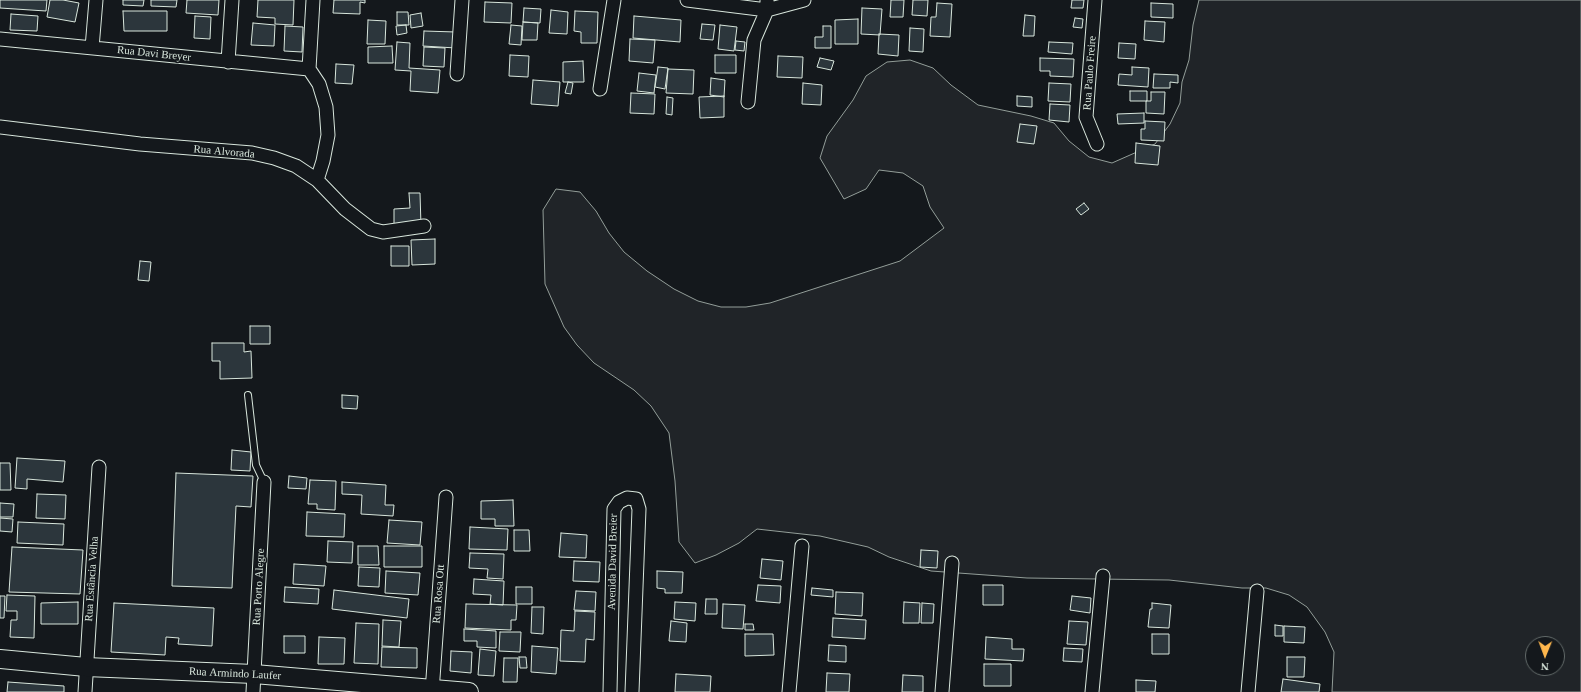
<!DOCTYPE html>
<html>
<head>
<meta charset="utf-8">
<style>
  body { margin:0 }
  #map { position:relative; width:1581px; height:692px; overflow:hidden; background:#14181c; font-family:"Times New Roman",serif }
  canvas { display:block }
  .north { position:absolute; left:1525px; top:636px; width:40px; height:40px; box-sizing:border-box; background:#14181c; border:1px solid #626a69; border-radius:50%; rotate:181deg; font-size:11px; font-weight:700; line-height:16px; text-align:center; color:#d8e6dc }
  .north::after { content:''; display:block; margin:auto; width:14px; height:18px; background:#ffb74d; clip-path:polygon(50% 0,100% 100%,50% 72%,0 100%) }
</style>
</head>
<body>
<div id="map">
<canvas width="1581" height="692"></canvas>
<div class="north">N</div>
</div>
<script>
const ctx = document.querySelector('canvas').getContext('2d');
ctx.lineJoin = 'round';
function paint(path, color) {
  ctx.fillStyle = color;
  ctx.fill(path, 'evenodd');
}
function toPath(rows) {
  const path = new Path2D();
  for (const r of rows) {
    path.moveTo(r[0], r[1]);
    for (let i = 2; i < r.length; i += 2) path.lineTo(r[i], r[i + 1]);
  }
  return path;
}
function trace(path, color, width, dash) {
  ctx.strokeStyle = color;
  ctx.lineWidth = width;
  ctx.lineCap = dash ? 'butt' : 'round';
  ctx.setLineDash(dash || []);
  ctx.stroke(path);
}
function label(font, color, halo, rows, align = 'center') {
  ctx.font = font + ' "Times New Roman",serif';
  ctx.lineWidth = 3;
  ctx.setLineDash([]);
  ctx.textBaseline = 'middle';
  ctx.strokeStyle = halo;
  ctx.fillStyle = color;
  for (const [text, x, y, turn = 0] of rows) {
    ctx.save();
    ctx.translate(x, y);
    ctx.rotate((+turn || 0) * Math.PI / 180);
    ctx.textAlign = isNaN(turn) ? turn : align;
    if (halo) ctx.strokeText(text, 0, 0);
    ctx.fillText(text, 0, 0);
    ctx.restore();
  }
}
const green = toPath([
  [1199,0,1581,0,1581,692,1332,692,1334,652,1325,632,1307,607,1289,595,1266,588,1242,588,1169,580,1027,578,931,571,889,557,868,547,820,536,757,529,739,543,716,555,695,563,679,542,675,481,669,433,651,406,634,390,594,363,577,345,564,327,545,284,543,210,556,189,580,192,596,211,609,233,624,252,647,271,674,289,698,301,721,307,746,307,770,303,900,261,944,228,930,207,923,186,903,173,879,170,866,189,844,199,820,158,827,136,853,100,866,76,887,62,910,60,933,68,951,85,978,105,1031,116,1054,123,1069,141,1089,157,1112,163,1155,144,1170,124,1180,103,1182,82,1189,60,1193,25,1199,0],
  [1533,644,1557,644,1557,668,1533,668,1533,644]
]);
const building = toPath([
  [0,0,47,0,46,11,0,8,0,0],
  [50,0,63,0,79,3,75,22,47,17,50,0],
  [123,0,144,0,143,6,123,5,123,0],
  [151,0,177,0,176,7,151,6,151,0],
  [187,0,219,0,218,15,186,13,187,0],
  [258,0,294,0,293,25,275,24,275,18,257,17,258,0],
  [334,0,365,0,365,3,360,2,360,14,333,13,334,0],
  [891,0,904,0,903,17,890,17,891,0],
  [913,0,928,0,927,16,912,15,913,0],
  [1072,0,1084,0,1083,8,1071,8,1072,0],
  [485,2,512,3,511,23,484,22,485,2],
  [937,3,952,4,950,37,930,36,931,17,936,17,937,3],
  [1151,3,1173,4,1173,18,1151,17,1151,3],
  [524,8,541,9,540,23,523,22,524,8],
  [862,8,882,9,880,35,861,34,862,8],
  [551,10,568,12,567,34,549,33,551,10],
  [123,11,167,11,167,31,124,31,123,11],
  [575,11,598,12,597,43,581,43,581,32,574,31,575,11],
  [397,12,408,12,409,25,397,25,397,12],
  [421,13,423,26,411,28,410,15,421,13],
  [11,14,38,16,37,31,10,30,11,14],
  [1025,15,1035,16,1034,36,1023,36,1025,15],
  [195,16,211,17,210,39,194,38,195,16],
  [634,16,681,20,680,42,633,38,634,16],
  [1075,18,1083,19,1082,28,1073,27,1075,18],
  [858,19,858,44,835,44,835,20,858,19],
  [368,20,386,21,385,44,367,44,368,20],
  [1145,21,1165,22,1164,42,1144,40,1145,21],
  [523,22,538,23,537,40,522,40,523,22],
  [253,23,275,25,274,46,251,45,253,23],
  [702,24,715,25,713,40,700,39,702,24],
  [406,25,407,33,397,35,396,26,406,25],
  [511,25,522,26,521,45,509,44,511,25],
  [720,25,737,27,734,51,718,49,720,25],
  [285,26,303,27,302,52,284,51,285,26],
  [823,26,831,26,831,48,815,48,815,37,823,37,823,26],
  [910,28,924,29,923,52,909,51,910,28],
  [424,31,456,32,456,48,423,46,424,31],
  [879,34,899,35,898,56,878,54,879,34],
  [630,39,655,40,653,63,629,61,630,39],
  [736,41,745,42,744,51,735,50,736,41],
  [397,42,410,43,409,68,440,70,438,93,410,91,411,71,395,70,397,42],
  [1049,42,1073,43,1072,54,1048,52,1049,42],
  [1119,43,1136,44,1135,59,1118,58,1119,43],
  [392,46,393,63,368,63,368,47,392,46],
  [424,47,445,48,444,67,423,66,424,47],
  [510,55,529,56,528,77,509,76,510,55],
  [715,55,736,55,736,73,715,73,715,55],
  [778,56,803,57,802,78,777,77,778,56],
  [820,58,834,61,831,70,817,67,820,58],
  [1040,58,1074,59,1073,77,1050,76,1050,71,1040,71,1040,58],
  [583,61,584,82,563,82,563,62,583,61],
  [336,64,354,65,352,84,335,83,336,64],
  [658,67,668,68,665,89,655,87,658,67],
  [1132,67,1149,68,1148,87,1118,85,1119,74,1132,75,1132,67],
  [668,69,694,70,693,94,666,93,668,69],
  [639,73,656,75,654,93,637,91,639,73],
  [1154,74,1178,75,1178,83,1170,82,1170,88,1153,88,1154,74],
  [711,78,725,80,724,97,710,95,711,78],
  [533,80,560,82,558,106,531,104,533,80],
  [568,82,573,83,571,94,565,93,568,82],
  [803,83,822,85,821,105,802,104,803,83],
  [1049,83,1071,84,1070,102,1048,101,1049,83],
  [1130,91,1147,91,1147,101,1130,101,1130,91],
  [1151,92,1165,92,1164,114,1146,113,1146,101,1151,101,1151,92],
  [631,93,655,94,654,114,630,113,631,93],
  [724,96,724,117,700,118,699,97,724,96],
  [1017,96,1032,97,1032,107,1017,106,1017,96],
  [667,97,673,98,672,115,666,114,667,97],
  [1050,104,1070,105,1069,122,1049,120,1050,104],
  [1144,113,1144,123,1118,124,1117,114,1144,113],
  [1145,121,1165,122,1164,141,1141,140,1141,129,1145,129,1145,121],
  [1020,124,1037,126,1034,144,1017,142,1020,124],
  [1136,143,1160,146,1158,165,1135,163,1136,143],
  [409,193,420,193,421,226,394,227,394,209,410,208,409,193],
  [1084,203,1089,209,1081,215,1076,209,1084,203],
  [435,239,435,264,412,265,411,240,435,239],
  [391,246,409,246,409,266,391,266,391,246],
  [140,261,151,262,149,281,138,280,140,261],
  [250,326,270,326,270,344,250,344,250,326],
  [212,343,244,343,244,352,251,351,252,378,220,379,220,361,212,361,212,343],
  [342,395,358,396,357,409,342,408,342,395],
  [232,450,251,452,250,471,231,470,232,450],
  [17,458,65,461,63,482,27,479,27,489,15,488,17,458],
  [0,463,10,463,11,490,0,490,0,463],
  [176,473,253,476,251,507,236,506,232,588,172,586,176,473],
  [289,476,307,478,306,489,288,488,289,476],
  [310,480,336,481,335,510,317,509,317,504,308,504,310,480],
  [342,482,386,485,385,505,394,505,393,516,361,514,362,495,342,494,342,482],
  [37,494,66,495,65,519,36,518,37,494],
  [513,500,514,526,495,526,495,519,481,519,481,501,513,500],
  [0,503,14,504,13,517,0,517,0,503],
  [307,512,345,514,344,537,306,536,307,512],
  [0,518,13,519,12,532,0,531,0,518],
  [389,520,422,522,420,545,387,543,389,520],
  [18,522,64,524,63,545,17,543,18,522],
  [470,527,508,529,507,550,469,549,470,527],
  [514,530,529,530,530,551,514,551,514,530],
  [561,533,587,535,586,558,559,557,561,533],
  [328,541,353,542,352,563,327,562,328,541],
  [358,546,378,546,379,565,358,565,358,546],
  [384,546,422,546,422,567,384,567,384,546],
  [12,547,83,550,80,594,9,592,12,547],
  [921,550,938,551,937,568,920,567,921,550],
  [470,553,504,554,503,579,487,578,488,569,469,568,470,553],
  [762,559,783,561,781,580,760,578,762,559],
  [574,561,600,562,599,582,573,581,574,561],
  [294,564,326,566,324,586,293,584,294,564],
  [359,567,380,568,379,587,358,586,359,567],
  [386,571,420,573,418,595,385,593,386,571],
  [657,571,683,572,682,593,665,593,665,589,657,588,657,571],
  [474,579,504,581,503,605,490,604,491,595,473,594,474,579],
  [758,585,781,586,780,603,756,601,758,585],
  [983,585,1003,585,1003,605,983,605,983,585],
  [285,587,319,589,318,604,284,602,285,587],
  [516,587,532,587,532,604,516,604,516,587],
  [812,588,833,590,833,597,811,595,812,588],
  [334,590,409,599,407,618,332,609,334,590],
  [576,591,596,592,595,611,574,610,576,591],
  [836,592,863,593,862,616,835,614,836,592],
  [7,595,35,596,34,638,10,637,11,620,17,620,17,611,6,611,7,595],
  [0,596,5,596,4,618,0,618,0,596],
  [1072,596,1091,598,1090,613,1070,610,1072,596],
  [706,599,717,599,717,614,705,614,706,599],
  [78,602,78,624,41,624,41,603,78,602],
  [675,602,696,603,695,621,674,619,675,602],
  [904,602,920,603,919,623,903,623,904,602],
  [114,603,214,608,212,646,178,644,179,638,166,637,165,655,111,652,114,603],
  [922,603,934,604,933,623,921,623,922,603],
  [1152,603,1171,605,1169,628,1148,627,1150,609,1152,609,1152,603],
  [466,604,517,605,516,620,511,620,511,630,465,628,466,604],
  [723,604,745,605,743,629,722,628,723,604],
  [532,607,544,607,543,634,531,633,532,607],
  [575,611,595,612,594,640,586,639,585,662,560,661,561,630,574,631,575,611],
  [833,618,866,620,865,639,832,637,833,618],
  [383,620,401,621,399,647,382,646,383,620],
  [671,621,687,623,686,642,669,641,671,621],
  [1069,621,1088,622,1086,645,1067,644,1069,621],
  [356,623,379,624,378,664,354,663,356,623],
  [745,624,753,624,754,630,745,630,745,624],
  [1275,625,1283,626,1283,636,1275,636,1275,625],
  [1284,626,1305,627,1304,643,1284,642,1284,626],
  [464,629,496,631,496,648,477,647,477,641,464,641,464,629],
  [500,632,521,632,520,652,499,651,500,632],
  [745,634,773,634,774,655,745,656,745,634],
  [1152,634,1169,634,1169,654,1152,654,1152,634],
  [284,636,305,636,305,653,284,653,284,636],
  [319,637,345,638,344,664,318,664,319,637],
  [986,637,1012,639,1012,649,1024,649,1023,661,985,659,986,637],
  [829,645,846,646,846,662,828,661,829,645],
  [532,646,558,648,556,674,531,672,532,646],
  [382,647,417,648,417,668,381,667,382,647],
  [1064,648,1083,649,1082,662,1063,661,1064,648],
  [480,649,496,651,494,676,478,675,480,649],
  [451,651,472,652,471,673,450,671,451,651],
  [519,657,526,657,527,668,520,668,519,657],
  [1287,657,1305,657,1304,677,1287,677,1287,657],
  [504,658,518,658,517,682,503,682,504,658],
  [984,664,1011,664,1011,686,984,686,984,664],
  [827,673,850,674,849,692,826,692,827,673],
  [676,674,711,676,710,692,675,692,676,674],
  [903,675,923,676,923,692,902,692,903,675],
  [1283,679,1320,684,1319,692,1281,692,1283,679],
  [1136,680,1156,681,1155,692,1136,692,1136,680],
  [8,682,64,686,64,692,7,692,8,682]
]);
const lane = toPath([
  [248,395,256,465,264,482]
]);
const street = toPath([
  [687,0,767,10,804,0],
  [1095,0,1086,117,1097,144],
  [0,39,309,69],
  [92,48,96,0],
  [228,62,232,0],
  [309,69,319,84,326,107,328,135,323,161,317,180],
  [309,69,313,0],
  [457,74,462,0],
  [600,89,614,0],
  [748,102,754,40,767,10,767,0],
  [0,127,140,144,252,153,274,158,296,166,317,180,345,209,371,229,383,232,424,226],
  [85,692,99,467],
  [253,692,264,482],
  [432,692,446,497],
  [610,692,614,509,619,502,627,498,636,499,639,509,632,692],
  [789,692,802,546],
  [942,692,952,563],
  [1092,692,1103,576],
  [1248,692,1257,591]
]);
const secondary = toPath([
  [0,659,86,667,254,674,469,692]
]);
const streetNames = [
  ["Rua Davi Breyer",154,54,6],
  ["Rua Paulo Freire",1090,73,-86],
  ["Rua Alvorada",224,152,5],
  ["Avenida David Breier",613,562,-89],
  ["Rua Estância Velha",92,579,-86],
  ["Rua Porto Alegre",259,587,-87],
  ["Rua Rosa Ott",439,594,-86],
  ["Rua Armindo Laufer",235,674,3]
];
paint(green, '#202428');
trace(green, '#939e99', 1);
paint(building, '#2c363c');
trace(building, '#d8e6dc', 1);
trace(lane, '#d8e6dc', 8);
trace(street, '#d8e6dc', 15);
trace(secondary, '#d8e6dc', 20);
trace(lane, '#14181c', 6);
trace(street, '#14181c', 13);
trace(secondary, '#14181c', 18);
label('11px', '#d8e6dc', '#14181c', streetNames);
</script>
</body>
</html>
